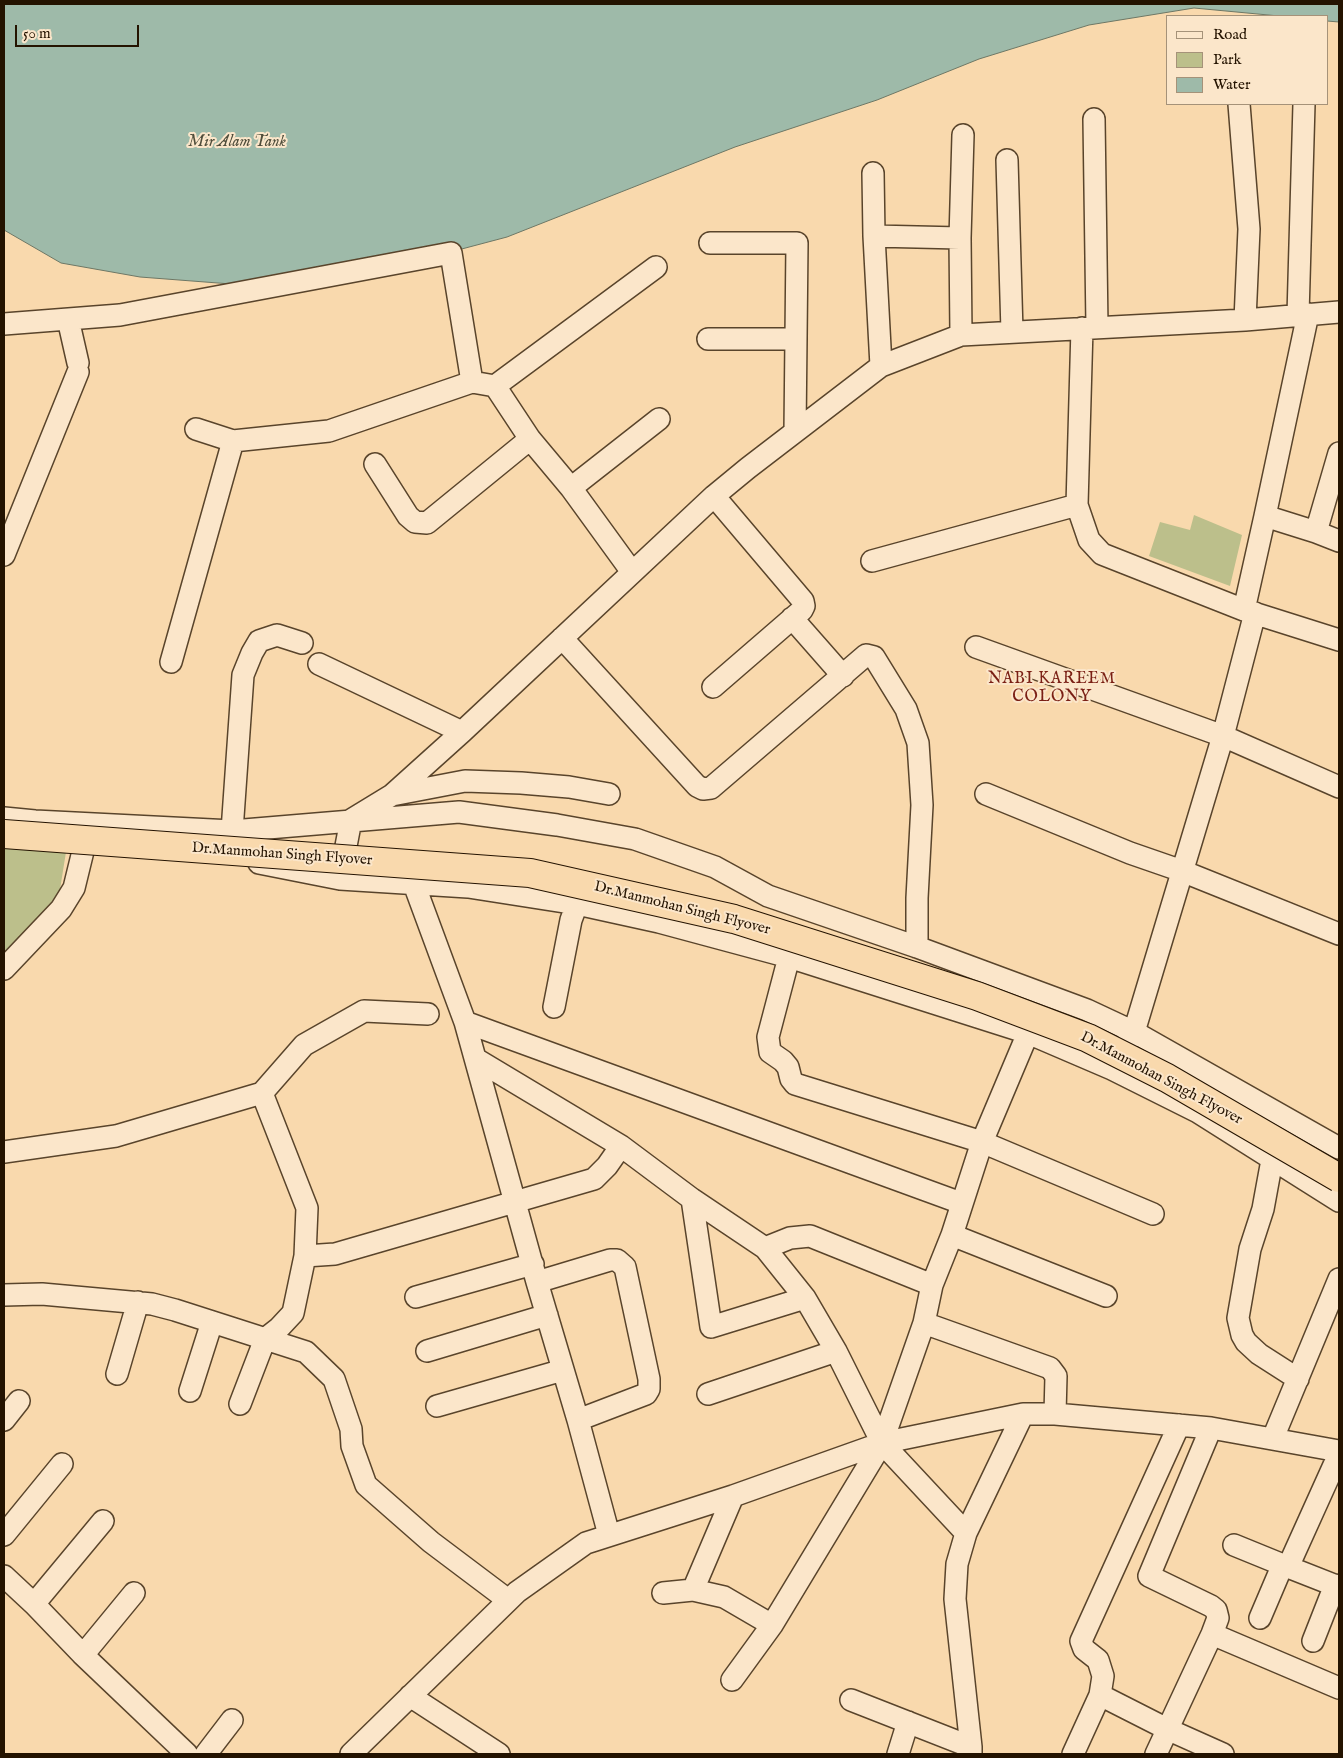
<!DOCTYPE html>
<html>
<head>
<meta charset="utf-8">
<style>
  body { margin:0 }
  #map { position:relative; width:1343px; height:1758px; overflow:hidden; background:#f9d9ad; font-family:"IM FELL English",serif }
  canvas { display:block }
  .frame { position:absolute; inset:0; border:5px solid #241300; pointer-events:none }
  .legend { position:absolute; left:1166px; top:15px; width:162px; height:90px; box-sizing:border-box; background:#fbe6ca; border:1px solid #a59279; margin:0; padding:6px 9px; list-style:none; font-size:15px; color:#241300 }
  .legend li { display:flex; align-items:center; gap:10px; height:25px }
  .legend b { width:25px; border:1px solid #a59279 }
  .scale { position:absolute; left:15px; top:25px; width:124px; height:22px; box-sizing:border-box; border:2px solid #241300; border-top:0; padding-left:6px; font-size:15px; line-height:18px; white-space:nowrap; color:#241300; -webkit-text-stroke:4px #fbe6ca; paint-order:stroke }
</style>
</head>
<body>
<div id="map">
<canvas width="1343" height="1758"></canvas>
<div class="frame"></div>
<ul class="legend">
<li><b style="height:6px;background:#fbe6ca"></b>Road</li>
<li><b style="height:14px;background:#bcbf8b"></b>Park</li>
<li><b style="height:14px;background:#9ebaa9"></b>Water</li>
</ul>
<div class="scale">50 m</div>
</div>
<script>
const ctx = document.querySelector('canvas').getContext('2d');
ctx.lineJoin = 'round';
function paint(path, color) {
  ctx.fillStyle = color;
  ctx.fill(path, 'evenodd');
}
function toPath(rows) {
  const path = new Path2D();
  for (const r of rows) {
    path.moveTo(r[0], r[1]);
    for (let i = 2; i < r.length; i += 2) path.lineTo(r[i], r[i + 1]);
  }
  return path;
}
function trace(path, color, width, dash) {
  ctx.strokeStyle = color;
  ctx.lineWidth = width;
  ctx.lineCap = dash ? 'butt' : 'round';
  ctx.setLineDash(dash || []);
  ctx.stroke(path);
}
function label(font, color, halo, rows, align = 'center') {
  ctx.font = font + ' "IM FELL English",serif';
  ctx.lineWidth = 4;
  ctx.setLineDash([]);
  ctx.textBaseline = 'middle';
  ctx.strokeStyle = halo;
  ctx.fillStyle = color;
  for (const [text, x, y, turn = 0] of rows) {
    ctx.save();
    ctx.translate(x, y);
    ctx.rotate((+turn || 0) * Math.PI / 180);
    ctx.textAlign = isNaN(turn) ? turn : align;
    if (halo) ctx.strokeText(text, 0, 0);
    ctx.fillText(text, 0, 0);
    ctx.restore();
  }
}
const green = toPath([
  [1194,515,1242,535,1230,586,1149,556,1160,522,1190,530],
  [4,846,66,852,58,902,4,957]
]);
const water = toPath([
  [4,4,1339,4,1339,22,1327,21,1327,16,1279,16,1194,8,1089,25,979,59,877,100,735,147,507,237,390,268,231,284,140,277,61,263,4,230,4,4]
]);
const minor = toPath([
  [1239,104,1249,229,1245,320],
  [1094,119,1097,327],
  [1007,160,1012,332],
  [873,173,874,236],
  [710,243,797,243,795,432],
  [1298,315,1304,104],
  [68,319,78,363],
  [4,324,120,315,451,253,472,382],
  [1082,328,1077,505,1089,540,1102,554,1244,610,1339,640],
  [961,335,960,238,963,135],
  [708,339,796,339],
  [881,366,874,236,960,238],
  [495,386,530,439,571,488,632,572],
  [196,429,233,441,329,431,472,382,495,386,656,267],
  [375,464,408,516,415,522,427,523,530,439],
  [571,488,659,419],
  [1265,516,1308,314],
  [1316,532,1339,541],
  [4,555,78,372],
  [872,561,1077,505],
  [1244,610,1265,516,1316,532,1339,453],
  [792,618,843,676],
  [562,638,697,786,703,789,711,788,866,655,874,657,906,709,918,743,922,805,917,898,917,947],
  [976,647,1223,736,1339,787],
  [171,662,233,441],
  [319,664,462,732],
  [713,687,802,610,804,606,803,601,714,496],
  [986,794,1130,853,1182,871,1339,934],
  [392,795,465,781,521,783,569,787,609,794],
  [4,818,35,821,232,831,459,812,557,825,635,839,715,867,768,896,917,947,1087,1010,1134,1032,1339,1148],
  [232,831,243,675,252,653,259,641,277,635,302,643],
  [259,863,340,879,468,887,577,904,659,922,789,957,1028,1033,1112,1069,1198,1112,1339,1201],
  [341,872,351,820,392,795,462,732,714,496,748,468,881,366,961,335,1245,320,1339,312],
  [414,884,465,1022,537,1282,578,1420,609,1535],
  [789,957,768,1037,770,1052,783,1061,788,1067,791,1079,795,1084,982,1142,1153,1214],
  [4,969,61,909,74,888,84,847],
  [554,1007,571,920,577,904],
  [465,1022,961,1203],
  [1126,1044,1134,1032,1223,736,1255,613],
  [476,1059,621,1146,692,1199,765,1248,805,1298,836,1351,882,1443,966,1533],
  [4,1152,116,1136,262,1093,304,1045,364,1011,428,1014],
  [1272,1160,1263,1209,1250,1249,1238,1318,1242,1335,1246,1342,1259,1354,1298,1379],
  [692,1199,711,1327,805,1298],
  [952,1235,1106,1296],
  [765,1248,790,1238,810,1236,932,1285],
  [305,1256,335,1254,594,1179,607,1166,621,1146],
  [537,1282,610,1260,617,1260,625,1267,649,1379,649,1389,646,1394,578,1420],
  [4,1295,42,1294,152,1304,175,1310,306,1352,334,1379,351,1429,352,1446,366,1485,431,1542,508,1600],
  [416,1297,533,1264],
  [924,1323,1050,1368,1056,1376,1055,1414],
  [427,1351,547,1315],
  [117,1374,138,1302],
  [190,1391,212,1322],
  [708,1394,836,1351],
  [240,1404,265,1339,279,1328,293,1313,305,1256,307,1208,262,1093],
  [437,1406,563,1370],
  [4,1420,19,1401],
  [1273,1438,1339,1279],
  [1339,1454,1288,1567,1339,1587],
  [4,1535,62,1464],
  [1234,1545,1288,1567],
  [4,1576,34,1604,83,1655,187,1754],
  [693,1590,733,1496],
  [663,1593,693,1590,724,1597,772,1625],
  [34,1604,103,1521],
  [1260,1618,1283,1564],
  [1212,1634,1339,1688],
  [1313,1641,1335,1585],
  [83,1655,134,1593],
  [732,1680,772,1625,882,1443,924,1323,932,1285,952,1235,982,1142,1028,1033],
  [1100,1695,1103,1676,1098,1660,1084,1649,1081,1641,1179,1425],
  [410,1696,499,1754],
  [851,1700,971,1747],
  [206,1754,232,1720],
  [351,1754,517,1592,586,1543,733,1496,882,1443,1023,1414,1055,1414,1211,1428,1339,1451],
  [898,1754,908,1722],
  [971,1754,971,1747,955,1599,957,1564,966,1533,1023,1414],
  [1073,1754,1100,1695,1167,1729,1223,1754],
  [1156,1754,1212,1634,1218,1618,1216,1610,1211,1606,1149,1576,1211,1428]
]);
const highwayBridge = toPath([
  [4,834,530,873,734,919,977,996,1088,1038,1167,1078,1339,1178]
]);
const streetNames = [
  ["Dr.Manmohan Singh Flyover",282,855,4],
  ["Dr.Manmohan Singh Flyover",682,909,14],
  ["Dr.Manmohan Singh Flyover",1161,1079,28]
];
const waterNames = [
  ["Mir Alam Tank",237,143]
];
const neighbourhoodNames = [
  ["NABI KAREEM",1052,680],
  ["COLONY",1052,698]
];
paint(green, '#bcbf8b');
paint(water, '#9ebaa9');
trace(water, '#6d7765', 1);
trace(minor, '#59442b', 24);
trace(minor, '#fbe6ca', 21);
trace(highwayBridge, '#241300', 30, []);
trace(highwayBridge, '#f9d9ad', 28);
label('15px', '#241300', '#fbe6ca', streetNames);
label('italic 16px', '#4f4d3b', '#fbe6ca', waterNames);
ctx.letterSpacing = '1px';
label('16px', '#7a1f14', '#fbe6ca', neighbourhoodNames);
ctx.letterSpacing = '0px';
</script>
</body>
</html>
